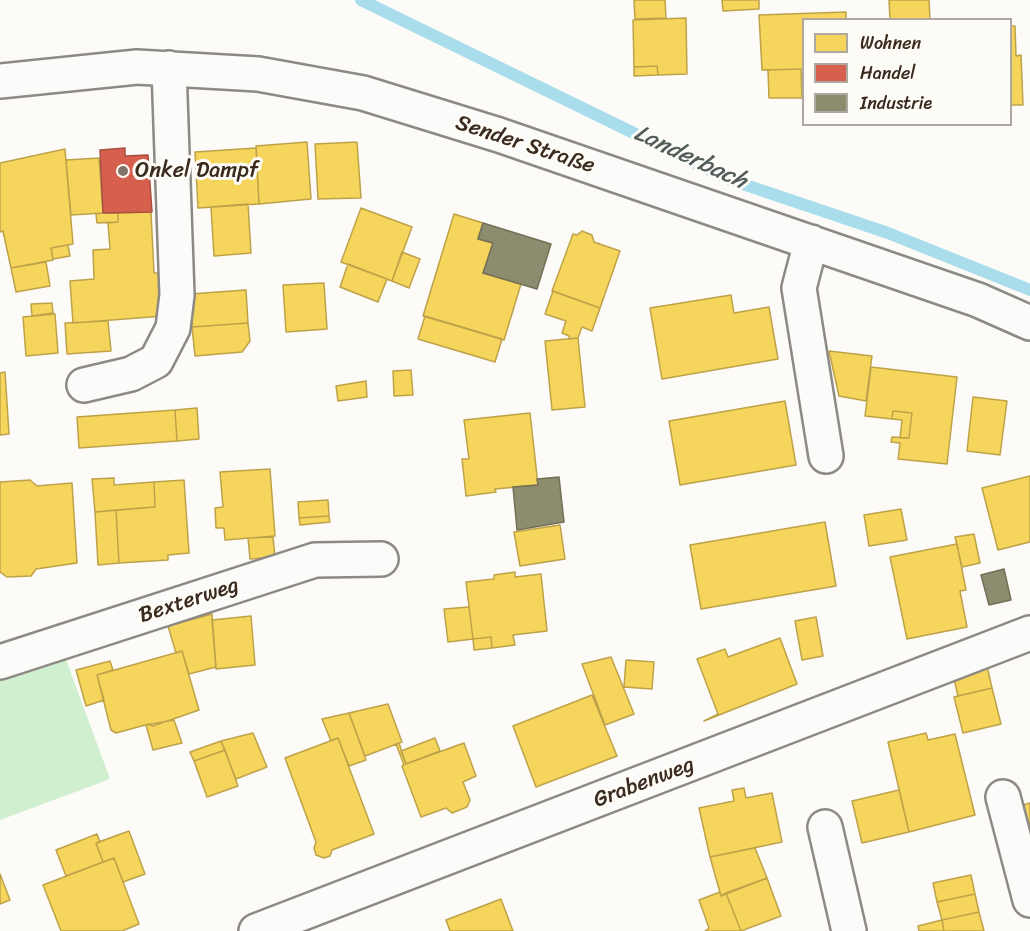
<!DOCTYPE html>
<html>
<head>
<meta charset="utf-8">
<style>
  body { margin:0 }
  #map { position:relative; width:1030px; height:931px; overflow:hidden; background:#fcfbf8; font-family:Sriracha,sans-serif }
  canvas { display:block }
  .legend { position:absolute; left:802px; top:18px; width:210px; height:108px; box-sizing:border-box; background:#fdfcf7; border:2px solid #afa8a0; margin:0; padding:8px 10px; list-style:none; font-size:18px; color:#3b2a1e }
  .legend li { display:flex; align-items:center; gap:12px; height:30px }
  .legend b { width:30px; border:2px solid #afa8a0 }
</style>
</head>
<body>
<div id="map">
<canvas width="1030" height="931"></canvas>
<ul class="legend">
<li><b style="height:16px;background:#f6d55c"></b>Wohnen</li>
<li><b style="height:16px;background:#d6604d"></b>Handel</li>
<li><b style="height:16px;background:#8c8c6e"></b>Industrie</li>
</ul>
</div>
<script>
const ctx = document.querySelector('canvas').getContext('2d');
ctx.lineJoin = 'round';
function paint(path, color) {
  ctx.fillStyle = color;
  ctx.fill(path, 'evenodd');
}
function toPath(rows) {
  const path = new Path2D();
  for (const r of rows) {
    path.moveTo(r[0], r[1]);
    for (let i = 2; i < r.length; i += 2) path.lineTo(r[i], r[i + 1]);
  }
  return path;
}
function trace(path, color, width, dash) {
  ctx.strokeStyle = color;
  ctx.lineWidth = width;
  ctx.lineCap = dash ? 'butt' : 'round';
  ctx.setLineDash(dash || []);
  ctx.stroke(path);
}
function label(font, color, halo, rows, align = 'center') {
  ctx.font = font + ' Sriracha,sans-serif';
  ctx.lineWidth = 6;
  ctx.setLineDash([]);
  ctx.textBaseline = 'middle';
  ctx.strokeStyle = halo;
  ctx.fillStyle = color;
  for (const [text, x, y, turn = 0] of rows) {
    ctx.save();
    ctx.translate(x, y);
    ctx.rotate((+turn || 0) * Math.PI / 180);
    ctx.textAlign = isNaN(turn) ? turn : align;
    if (halo) ctx.strokeText(text, 0, 0);
    ctx.fillText(text, 0, 0);
    ctx.restore();
  }
}
const green = toPath([
  [65,657,110,779,0,820,0,678]
]);
const homes = toPath([
  [634,0,665,0,666,18,635,19,634,0],
  [722,0,759,0,759,9,723,11,722,0],
  [889,0,929,0,930,20,890,20,889,0],
  [846,12,846,20,804,20,804,69,762,70,759,15,846,12],
  [686,18,687,74,658,75,657,66,634,67,633,20,686,18],
  [1010,26,1015,26,1016,56,1021,55,1023,105,1010,105,1010,26],
  [657,66,658,75,634,76,634,67,657,66],
  [801,69,802,98,769,98,768,70,801,69],
  [307,142,311,199,259,204,256,146,307,142],
  [357,142,361,198,318,199,315,144,357,142],
  [256,148,259,204,198,208,195,152,256,148],
  [65,149,73,244,51,248,53,260,11,268,3,231,0,232,0,163,65,149],
  [99,158,103,213,71,215,66,160,99,158],
  [248,204,251,253,214,256,211,207,248,204],
  [361,208,412,227,392,281,341,262,361,208],
  [151,212,154,273,161,273,164,316,73,323,70,281,94,279,93,250,110,249,108,223,118,222,118,213,151,212],
  [103,213,118,213,118,222,97,223,96,214,103,213],
  [454,214,483,223,478,239,493,243,483,273,521,284,504,340,423,316,454,214],
  [582,231,592,235,594,242,620,251,600,308,552,291,573,234,577,235,582,231],
  [68,245,70,256,53,259,51,248,68,245],
  [402,252,420,259,409,288,392,281,402,252],
  [46,262,50,286,16,292,11,268,46,262],
  [348,264,387,279,378,302,340,287,348,264],
  [324,283,327,329,286,332,283,285,324,283],
  [246,290,248,323,192,327,190,294,246,290],
  [553,291,600,308,592,331,582,327,578,338,569,339,569,336,562,333,566,321,545,314,553,291],
  [731,295,734,313,769,307,778,359,662,379,650,308,731,295],
  [52,303,53,313,32,316,31,304,52,303],
  [55,314,58,353,26,356,23,317,55,314],
  [425,316,502,339,495,362,418,339,425,316],
  [108,321,111,351,67,354,65,323,108,321],
  [248,323,250,341,242,352,195,356,192,327,248,323],
  [578,338,585,407,552,410,545,341,578,338],
  [829,351,872,356,866,401,839,396,829,351],
  [871,367,957,377,947,464,898,459,900,443,891,442,892,437,909,438,912,413,893,411,892,419,865,416,871,367],
  [411,370,413,395,394,396,393,371,411,370],
  [5,372,9,434,0,435,0,373,5,372],
  [366,381,367,397,338,401,336,386,366,381],
  [973,397,1007,401,1000,455,967,451,973,397],
  [785,401,796,465,680,485,669,421,785,401],
  [197,408,199,439,177,441,175,410,197,408],
  [175,410,177,441,79,448,77,417,175,410],
  [893,411,912,413,909,438,900,438,902,420,892,419,893,411],
  [530,413,538,485,495,489,496,492,466,496,462,459,469,459,464,420,530,413],
  [270,469,275,536,225,540,224,528,216,528,215,508,223,507,220,472,270,469],
  [1030,476,1030,542,998,550,982,488,1030,476],
  [114,478,114,485,154,482,155,507,95,512,92,479,114,478],
  [30,480,37,486,72,483,77,563,36,569,31,576,7,577,0,572,0,482,30,480],
  [184,480,189,553,168,555,168,560,119,563,116,510,155,507,154,482,184,480],
  [328,500,329,516,299,518,298,502,328,500],
  [901,509,907,540,869,546,864,515,901,509],
  [116,510,119,563,98,565,95,512,116,510],
  [329,516,330,522,300,525,299,518,329,516],
  [825,522,836,586,701,609,690,545,825,522],
  [560,525,565,559,520,566,514,532,560,525],
  [974,534,980,563,962,567,955,537,974,534],
  [273,537,275,557,250,559,248,538,273,537],
  [957,544,966,590,960,591,967,627,907,639,890,557,957,544],
  [515,572,515,577,541,574,547,631,513,635,515,645,492,648,491,637,473,639,466,582,494,579,494,575,515,572],
  [469,607,473,639,448,642,444,609,469,607],
  [212,614,216,667,189,674,182,651,176,653,168,626,212,614],
  [251,616,255,665,216,669,212,620,251,616],
  [816,617,823,656,802,660,795,621,816,617],
  [491,637,492,648,474,650,473,639,491,637],
  [780,638,797,684,704,721,718,714,697,659,725,649,728,657,780,638],
  [182,651,199,710,153,726,149,724,116,733,111,730,97,675,182,651],
  [611,657,634,714,605,725,582,664,611,657],
  [626,660,654,662,652,689,624,687,626,660],
  [110,661,113,670,97,675,104,700,86,706,76,670,110,661],
  [987,666,992,688,958,696,954,679,987,666],
  [992,688,1001,724,963,733,954,697,992,688],
  [592,695,617,756,536,787,513,726,592,695],
  [388,704,402,742,365,756,349,713,388,704],
  [349,713,366,760,349,766,338,738,331,741,322,719,349,713],
  [174,720,182,743,153,750,146,725,174,720],
  [253,733,267,767,236,779,221,741,253,733],
  [926,733,928,740,955,734,975,815,909,832,888,742,926,733],
  [338,738,374,834,332,850,330,856,324,858,316,855,314,848,316,842,285,758,338,738],
  [435,738,440,751,406,764,401,751,435,738],
  [221,741,225,750,194,761,190,752,221,741],
  [399,743,406,764,464,743,476,776,463,782,470,800,467,807,452,813,446,808,421,817,402,766,404,765,396,744,399,743],
  [225,750,238,786,207,797,194,761,225,750],
  [744,788,746,798,772,793,782,842,710,857,699,808,734,801,732,790,744,788],
  [899,790,909,832,862,843,852,801,899,790],
  [1030,803,1030,831,1027,831,1020,806,1030,803],
  [129,831,145,874,123,882,114,858,103,862,96,843,129,831],
  [97,834,100,842,96,843,103,862,66,876,56,850,97,834],
  [755,848,767,878,721,896,710,857,755,848],
  [114,858,139,924,122,931,61,931,43,885,114,858],
  [0,874,10,900,0,904,0,874],
  [971,875,975,894,937,902,933,883,971,875],
  [767,878,781,916,741,931,726,893,767,878],
  [720,892,721,896,726,893,741,931,705,931,709,928,699,900,720,892],
  [975,894,979,912,942,920,937,902,975,894],
  [501,899,513,931,450,931,446,920,501,899],
  [979,912,984,931,944,931,942,920,979,912],
  [942,920,944,931,919,931,918,926,942,920]
]);
const shops = toPath([
  [125,148,125,156,148,155,152,212,103,213,100,150,125,148]
]);
const industry = toPath([
  [483,223,551,244,537,289,483,273,493,243,478,239,483,223],
  [559,477,564,522,517,530,513,487,538,485,537,479,559,477],
  [1004,569,1011,600,989,605,981,575,1004,569]
]);
const stream = toPath([
  [361,0,728,179,888,233,1030,290]
]);
const minor = toPath([
  [0,81,137,67,258,74,363,93,499,135,978,300,1030,323],
  [811,242,799,288,826,456],
  [84,385,131,374,156,361,173,328,177,295,169,68],
  [0,662,315,560,381,559],
  [1003,797,1030,900],
  [825,827,849,931],
  [256,931,1030,633]
]);
const markers = [
  [123,171,6,"#7f736a"]
];
const streetNames = [
  ["Sender Straße",525,145,18],
  ["Bexterweg",189,601,-18],
  ["Grabenweg",644,783,-21]
];
const poiNames = [
  ["Onkel Dampf",135,171]
];
const waterNames = [
  ["Landerbach",690,158,25]
];
paint(green, '#cfefce');
paint(homes, '#f6d55c');
trace(homes, '#bea249', 1.5);
paint(shops, '#d6604d');
trace(shops, '#a8503f', 1.5);
paint(industry, '#8c8c6e');
trace(industry, '#746f56', 1.5);
trace(stream, '#a9ddeb', 12);
trace(minor, '#8d8985', 38);
trace(minor, '#fbfbf9', 33);
for (const [x, y, r, color] of markers) {
  const dot = new Path2D();
  dot.arc(x, y, r, 0, 2 * Math.PI);
  ctx.fillStyle = color;
  ctx.fill(dot);
  trace(dot, '#fdfcf7', 2);
}
label('22px', '#3b2a1e', '#fdfcf7', streetNames);
label('22px', '#3b2a1e', '#fdfcf7', poiNames, 'left');
label('italic 24px', '#525c5a', '#fdfcf7', waterNames);
</script>
</body>
</html>
